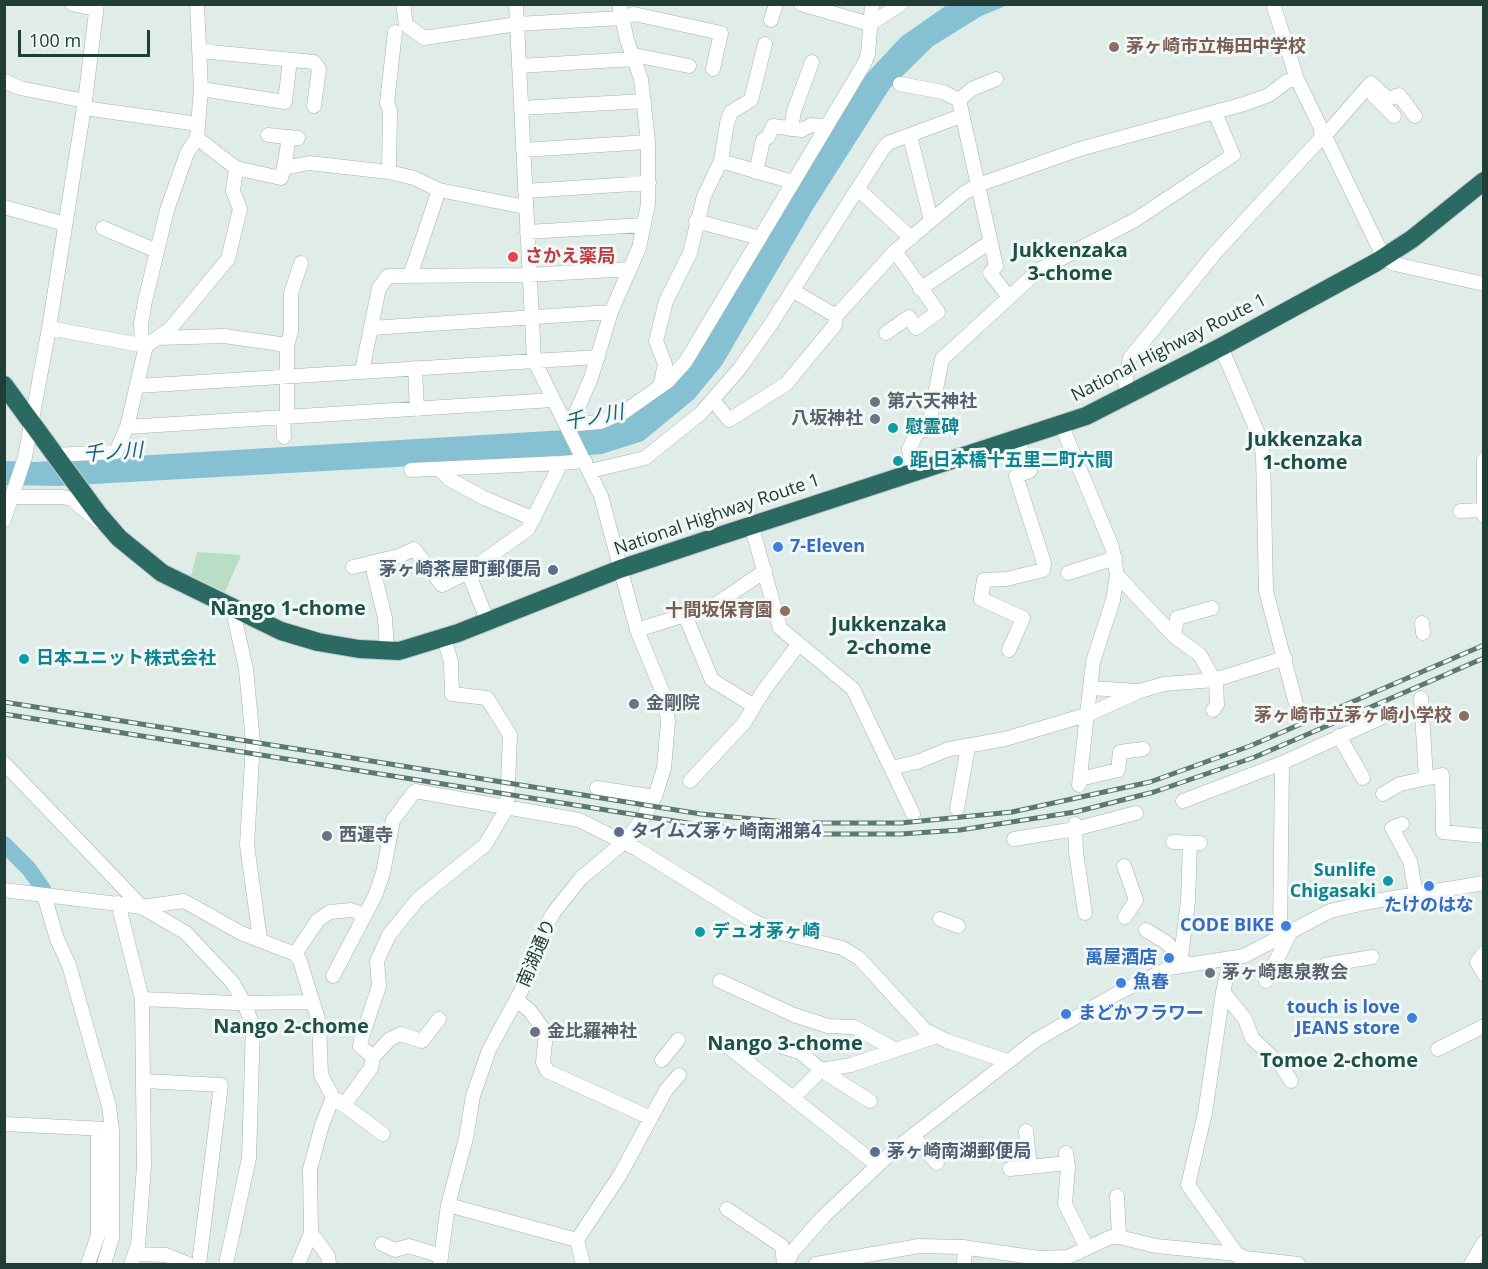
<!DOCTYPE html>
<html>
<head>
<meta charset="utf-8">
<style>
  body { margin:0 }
  #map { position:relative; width:1488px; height:1269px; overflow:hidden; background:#e0ece8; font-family:"Open Sans",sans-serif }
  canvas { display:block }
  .frame { position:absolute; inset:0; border:6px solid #203d38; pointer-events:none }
  .scale { position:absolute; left:18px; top:30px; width:132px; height:27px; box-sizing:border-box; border:3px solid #203d38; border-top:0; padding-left:8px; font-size:18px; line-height:21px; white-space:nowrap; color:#203d38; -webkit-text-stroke:4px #f1f8f5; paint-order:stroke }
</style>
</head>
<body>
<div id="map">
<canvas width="1488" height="1269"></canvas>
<div class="frame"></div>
<div class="scale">100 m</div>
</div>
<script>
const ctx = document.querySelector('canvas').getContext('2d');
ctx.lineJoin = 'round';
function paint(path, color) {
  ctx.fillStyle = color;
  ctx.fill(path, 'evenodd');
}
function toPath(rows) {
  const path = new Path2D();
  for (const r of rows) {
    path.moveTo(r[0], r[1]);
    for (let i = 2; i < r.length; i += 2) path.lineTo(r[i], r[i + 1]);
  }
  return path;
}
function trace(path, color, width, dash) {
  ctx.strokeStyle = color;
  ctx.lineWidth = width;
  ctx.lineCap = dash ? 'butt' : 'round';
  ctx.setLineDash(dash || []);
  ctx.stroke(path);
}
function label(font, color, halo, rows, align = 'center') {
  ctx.font = font + ' "Open Sans","Noto Sans JP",sans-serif';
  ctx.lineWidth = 6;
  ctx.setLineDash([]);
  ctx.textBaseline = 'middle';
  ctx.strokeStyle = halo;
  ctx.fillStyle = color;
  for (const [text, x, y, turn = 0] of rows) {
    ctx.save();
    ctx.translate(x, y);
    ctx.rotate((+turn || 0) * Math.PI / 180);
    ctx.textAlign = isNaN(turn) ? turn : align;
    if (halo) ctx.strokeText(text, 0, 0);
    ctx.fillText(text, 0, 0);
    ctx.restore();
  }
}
const green = toPath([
  [197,552,241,555,225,592,191,576]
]);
const water = toPath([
  [947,5,1008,5,981,16,933,46,890,88,813,209,722,365,694,399,643,441,602,454,538,459,58,486,5,485,4,461,36,462,582,429,626,419,663,391,702,348,861,80,901,37]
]);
const river = toPath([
  [4,844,29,869,43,889]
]);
const minor = toPath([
  [72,4,96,9],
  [403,4,406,25,424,38,517,24,622,18,634,14,721,33,713,69],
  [801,4,870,24,901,4],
  [1273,4,1297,79,1384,258,1395,264,1484,284],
  [771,20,776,4],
  [200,51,314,62,319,69,314,106],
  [519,66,634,59,639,56,689,66],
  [4,81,20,88,85,101],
  [900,84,943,92,959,100,996,266,990,273,1009,297],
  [201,89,285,102,290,60],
  [1374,96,1394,116],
  [959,100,972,89,996,79],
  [84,108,198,124],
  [521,108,644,101],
  [791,129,794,111,812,62],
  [1321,132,1328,132,1371,83,1388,99,1399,95,1415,116],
  [268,135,298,138],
  [910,136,931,220],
  [197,138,236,168,281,178,284,168,309,163,389,172,414,178,439,190],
  [523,150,648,142],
  [721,161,793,182],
  [284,168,289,137],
  [389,172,390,110,387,103,395,32],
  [756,172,763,140,768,137,773,126,802,130,811,125,824,126],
  [858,189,911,238],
  [525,191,649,183],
  [4,207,65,224],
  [696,221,760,238],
  [103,228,157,251],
  [527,232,644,225],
  [410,276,439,190,525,207],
  [920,289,990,242],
  [792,290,836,316],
  [49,328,146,346],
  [371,328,611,312],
  [886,333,909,317,916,328,938,312,895,251],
  [157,338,224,336,287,345],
  [142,345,141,324,145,301,167,210,187,153,197,138,201,89,197,4],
  [1221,347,1260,438,1263,455,1266,591,1296,704],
  [415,368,417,409],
  [362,371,379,288,388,276,528,275,629,269],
  [137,386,598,357],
  [660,387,665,364,656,341,666,301,690,253,704,196,721,161,727,123,731,112,751,100,765,44],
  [1129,395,1125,383,1130,358,1215,253,1323,136],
  [713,400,729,420,786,384,835,325,836,316,895,251,964,193,978,185,1080,149,1244,104,1269,95,1287,81,1297,79],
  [283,417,284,437],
  [287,417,287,345,291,332,291,293,301,263],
  [1061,424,1112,547,1117,575,1113,600,1093,662,1079,785],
  [566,425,600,422,624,412,668,381,686,361,864,64,868,54,872,4],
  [566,425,574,417,591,378,611,312,639,248,648,204,648,142,641,79,627,40,619,4],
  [127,427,553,400],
  [54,455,116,452,127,427,146,346,170,329,228,259,240,209,233,191,236,168],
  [1484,459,1484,516],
  [411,470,561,463],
  [440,470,449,479,484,498,534,519],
  [590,471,645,458,701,413,740,368,771,324,883,149,888,143,961,116],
  [913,472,909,449,917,433,928,429,942,359,1039,270,1135,220,1233,155,1215,113],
  [14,497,63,497,71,499,98,521],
  [1460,511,1483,510],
  [4,520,25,457,49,328,85,101,97,4],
  [751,524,780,628,853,689,891,768,917,762,949,749,1005,739,1089,714,1140,691,1164,684,1214,680,1285,658],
  [353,567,399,556,414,549,442,585,468,572],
  [374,573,385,618,387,651],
  [1068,573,1115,558],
  [1117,575,1174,636,1200,655,1214,680],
  [237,610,235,620,246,669,253,742,247,845,260,939],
  [685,615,712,680,754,706],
  [488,622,468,572,528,529,561,463,585,461],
  [1422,623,1423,633],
  [637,630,713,606,765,571],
  [1174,636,1177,618,1212,608],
  [1009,650,1023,618,981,599,984,580,1007,579,1043,570,1044,563,1016,476,1030,471,1017,438],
  [1091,688,1137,691],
  [1421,698,1426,778],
  [1213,710,1217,705,1216,680],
  [1339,736,1363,778],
  [4,763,142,907,186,933,233,983,244,1003,253,1026,249,1158,226,1264],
  [891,768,913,814],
  [1080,779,1118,770,1120,752,1143,749],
  [690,781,744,723,764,690,798,645],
  [597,788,655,797],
  [1383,794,1400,784,1442,775,1443,832,1484,836],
  [1183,801,1282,763,1385,716],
  [957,809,968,747],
  [1075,824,1076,852,1085,913],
  [1402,824,1392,828,1410,861,1416,894],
  [1014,839,1075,829,1136,813],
  [1173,842,1200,843],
  [1124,866,1136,900,1125,917],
  [4,890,142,907,184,901,241,933,295,954,300,961,319,1022,321,1075,333,1097,383,1134],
  [44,895,57,939,69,965,109,1106,112,1130,112,1238,104,1264],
  [118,903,142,999,144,1166,138,1245,131,1264],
  [940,919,958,926],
  [1146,930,1167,943,1185,962],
  [1280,939,1282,763],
  [1484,953,1477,962,1484,974],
  [295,954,318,920,330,912,351,910,365,915],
  [1181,956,1188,901,1190,843],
  [1231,958,1223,992,1205,1113,1188,1185,1239,1257],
  [1325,965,1372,957],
  [333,976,375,896,383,873,393,820,415,791,579,820,637,849,753,921,781,933,842,948,859,958,925,1030,947,1041,1007,1061],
  [720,981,794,1015,828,1026,854,1027,896,1050],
  [1266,981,1290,933],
  [1223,992,1245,1019,1252,1038,1282,1067,1291,1081],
  [142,999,235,1003,313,1002],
  [517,1000,530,1011,546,1033,543,1062,547,1071,651,1118],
  [721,1041,877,1165],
  [783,1047,800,1052,821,1070,870,1101],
  [1438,1049,1484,1026],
  [373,1057,390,1039,401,1034,422,1041,439,1019],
  [662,1060,678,1040],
  [144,1081,221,1085,199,1264],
  [793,1098,821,1070,851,1065,937,1036],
  [344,1105,371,1068,373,1057,360,1046,361,1040,379,986,377,961,389,935,418,899,485,845,507,808,510,735,487,698,452,694,451,662,444,638],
  [4,1124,107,1129],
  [1026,1131,1030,1167],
  [913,1136,937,1163],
  [1066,1153,1068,1167,1065,1204,1087,1248],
  [1010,1169,1067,1163],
  [1117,1196,1119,1237],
  [448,1205,577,1240],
  [727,1209,782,1246,784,1264],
  [577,1240,620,1175,666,1090,679,1075],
  [577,1240,583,1264],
  [382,1244,395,1250,409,1246,441,1256],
  [135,1254,166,1255,188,1264],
  [88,1264,98,1235,98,1129],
  [298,1264,311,1233],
  [329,1264,328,1256,311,1233,310,1169,322,1125,333,1097],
  [440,1264,448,1205,466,1138,473,1096,489,1050,521,991,545,927,554,912,581,878,623,843,641,821,655,797,664,768,668,722,665,698,637,630,601,496,534,360,516,4],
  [786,1264,793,1251,823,1217,893,1151,1036,1040,1118,993,1169,968,1244,956,1330,911,1369,902,1484,883],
  [816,1264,919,1246,962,1247,1039,1258,1068,1257,1111,1237,1119,1237,1156,1246,1237,1254,1245,1258,1298,1264],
  [964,1264,965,1247],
  [1471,1264,1484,1242]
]);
const highway = toPath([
  [4,385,99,515,119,538,162,573,281,631,318,642,359,649,399,651,458,633,620,569,713,538,1086,416,1221,347,1375,263,1412,239,1484,181]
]);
const rail = toPath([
  [4,702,701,814,796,823,901,823,1012,812,1150,782,1250,746,1484,645],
  [4,714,700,825,795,834,901,834,960,830,1075,812,1154,792,1255,757,1484,658]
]);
const markers = [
  [1114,47,6,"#8d6e63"],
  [513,257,6,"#e0444e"],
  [875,402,6,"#6b7280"],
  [875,419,6,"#6b7280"],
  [893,428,6,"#0f9aa8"],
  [898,461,6,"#0f9aa8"],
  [778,547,6,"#3f7fe0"],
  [553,570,6,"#5c6f8a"],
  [785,611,6,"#8d6e63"],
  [24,659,6,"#0f9aa8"],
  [634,704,6,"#6b7280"],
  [1464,716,6,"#8d6e63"],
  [619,832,6,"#5c6f8a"],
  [327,836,6,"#6b7280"],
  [1388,881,6,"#0f9aa8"],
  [1429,886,6,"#3f7fe0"],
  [1286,926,6,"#3f7fe0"],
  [700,932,6,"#0f9aa8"],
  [1169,958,6,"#3f7fe0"],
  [1210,973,6,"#6b7280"],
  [1121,983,6,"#3f7fe0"],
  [1066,1014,6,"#3f7fe0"],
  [1412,1018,6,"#3f7fe0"],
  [535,1032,6,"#6b7280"],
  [875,1152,6,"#5c6f8a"]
];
const educationNames = [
  ["茅ヶ崎市立梅田中学校",1126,47,"left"],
  ["十間坂保育園",773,611],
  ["茅ヶ崎市立茅ヶ崎小学校",1452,716]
];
const healthNames = [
  ["さかえ薬局",525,257]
];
const streetNames = [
  ["National Highway Route 1",1169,348,-27],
  ["National Highway Route 1",717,515,-19],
  ["南湖通り",537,953,-67]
];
const worshipNames = [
  ["第六天神社",887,402],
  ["八坂神社",863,419,"right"],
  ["金剛院",646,704],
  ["西運寺",339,836],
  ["茅ヶ崎恵泉教会",1222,973],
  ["金比羅神社",547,1032]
];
const cultureNames = [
  ["慰霊碑",905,428],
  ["距 日本橋十五里二町六間",910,461],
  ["日本ユニット株式会社",36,659],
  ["Sunlife",1376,871,"right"],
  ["Chigasaki",1376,892,"right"],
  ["デュオ茅ヶ崎",712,932]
];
const shopNames = [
  ["7-Eleven",790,547],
  ["たけのはな",1429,906,"center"],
  ["CODE BIKE",1274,926,"right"],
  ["萬屋酒店",1157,958,"right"],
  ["魚春",1133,983],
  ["touch is love",1400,1008,"right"],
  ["JEANS store",1400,1029,"right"],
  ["まどかフラワー",1078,1014]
];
const serviceNames = [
  ["茅ヶ崎茶屋町郵便局",541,570,"right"],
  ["タイムズ茅ヶ崎南湘第4",631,832],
  ["茅ヶ崎南湖郵便局",887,1152]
];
const neighbourhoodNames = [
  ["Jukkenzaka",1070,251],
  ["3-chome",1070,274],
  ["Jukkenzaka",1305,440],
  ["1-chome",1305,463],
  ["Nango 1-chome",288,609],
  ["Jukkenzaka",889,625],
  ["2-chome",889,648],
  ["Nango 2-chome",291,1027],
  ["Nango 3-chome",785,1044],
  ["Tomoe 2-chome",1339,1061]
];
const waterNames = [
  ["千ノ川",594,418,-11],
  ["千ノ川",113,453,-4]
];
paint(green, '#b8dec6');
paint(water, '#86c0d3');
trace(river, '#86c0d3', 16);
trace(minor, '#a3b4b0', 15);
trace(highway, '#c1c9c7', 20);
trace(minor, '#fff', 14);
trace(highway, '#2b6a63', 18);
trace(rail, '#5b7973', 5);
trace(rail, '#f1f8f5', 3, [9]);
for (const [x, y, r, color] of markers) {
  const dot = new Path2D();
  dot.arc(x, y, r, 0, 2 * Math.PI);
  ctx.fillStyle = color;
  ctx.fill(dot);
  trace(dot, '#f1f8f5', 2);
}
label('bold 18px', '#785e54', '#f1f8f5', educationNames, 'right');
label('bold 18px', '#be3a42', '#f1f8f5', healthNames, 'left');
label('18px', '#203d38', '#f1f8f5', streetNames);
label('bold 18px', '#5b616d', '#f1f8f5', worshipNames, 'left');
label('bold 18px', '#0d838f', '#f1f8f5', cultureNames, 'left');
label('bold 18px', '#366cbe', '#f1f8f5', shopNames, 'left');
label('bold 18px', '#4e5e75', '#f1f8f5', serviceNames, 'left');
label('bold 20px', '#1c5048', '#f1f8f5', neighbourhoodNames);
label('italic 20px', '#18627b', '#f1f8f5', waterNames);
</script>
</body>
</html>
